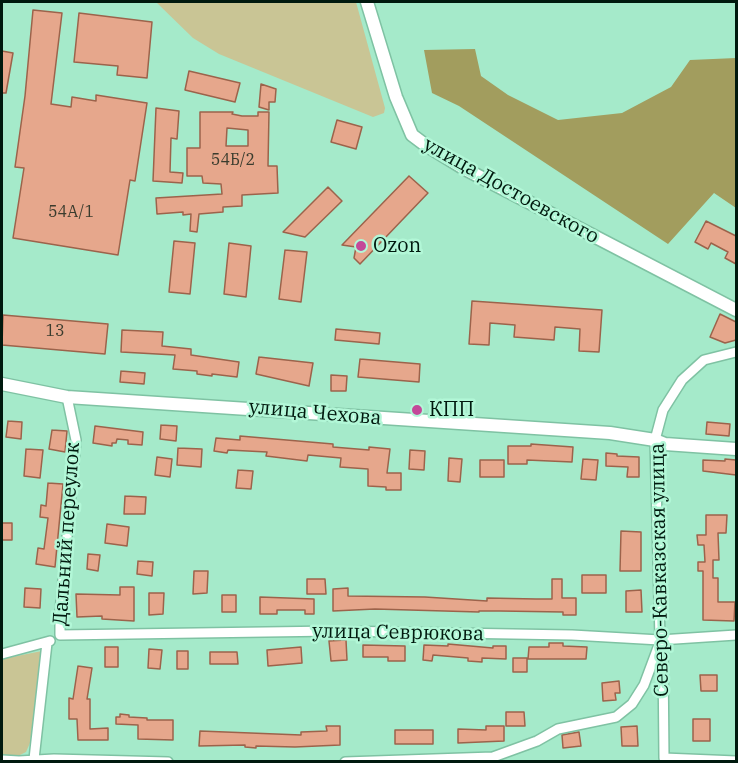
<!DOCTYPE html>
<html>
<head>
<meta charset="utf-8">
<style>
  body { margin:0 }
  #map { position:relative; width:738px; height:763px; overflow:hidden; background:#a5eaca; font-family:"IBM Plex Serif",serif }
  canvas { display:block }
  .frame { position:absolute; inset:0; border:3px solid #00190e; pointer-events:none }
</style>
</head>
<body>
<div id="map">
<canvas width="738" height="763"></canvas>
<div class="frame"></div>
</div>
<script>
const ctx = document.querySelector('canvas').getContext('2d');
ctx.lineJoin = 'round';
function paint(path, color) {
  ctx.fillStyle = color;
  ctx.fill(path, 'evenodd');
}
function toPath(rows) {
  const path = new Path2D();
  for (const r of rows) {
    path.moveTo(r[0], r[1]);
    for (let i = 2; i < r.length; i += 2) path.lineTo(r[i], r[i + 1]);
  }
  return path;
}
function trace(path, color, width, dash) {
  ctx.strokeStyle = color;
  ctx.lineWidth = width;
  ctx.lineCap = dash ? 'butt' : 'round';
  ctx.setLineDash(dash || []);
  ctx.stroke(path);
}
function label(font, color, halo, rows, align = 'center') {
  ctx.font = font + ' "IBM Plex Serif",serif';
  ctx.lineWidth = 5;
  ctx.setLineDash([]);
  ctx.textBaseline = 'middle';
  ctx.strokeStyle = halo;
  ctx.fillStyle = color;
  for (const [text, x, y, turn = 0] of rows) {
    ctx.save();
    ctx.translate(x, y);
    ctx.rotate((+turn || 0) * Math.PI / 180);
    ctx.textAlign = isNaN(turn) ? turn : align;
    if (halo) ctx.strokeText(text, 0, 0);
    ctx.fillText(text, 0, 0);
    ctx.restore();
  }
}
const green = toPath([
  [156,2,356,2,385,108,384,113,373,117,219,54,193,38],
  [42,651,30,743,26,752,20,755,2,755,2,659]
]);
const forest = toPath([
  [475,49,481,76,508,95,558,120,622,113,671,87,690,60,736,58,736,208,714,193,668,244,459,106,432,93,424,50]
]);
const building = toPath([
  [33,10,62,13,51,104,71,107,72,97,96,101,96,95,147,103,135,181,130,180,118,255,13,238,24,168,15,167,25,96,33,10],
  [79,13,152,22,147,78,117,75,118,66,74,62,79,13],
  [2,51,13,53,6,93,2,93,2,51],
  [189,71,240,83,235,102,185,90,189,71],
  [261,84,276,89,275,102,269,102,269,110,259,107,261,84],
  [156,108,179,111,177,139,171,138,170,172,183,173,182,183,153,181,156,108],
  [200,112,233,112,232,114,242,116,258,116,258,112,269,112,268,166,277,166,278,193,242,195,242,206,223,207,223,212,199,214,197,232,190,231,191,214,183,215,183,212,157,214,156,198,222,194,221,184,203,183,202,176,187,176,187,148,200,148,200,112],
  [227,128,248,130,248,146,226,146,227,128],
  [337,120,362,127,356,149,331,142,337,120],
  [409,176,428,193,360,264,354,258,356,247,342,245,409,176],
  [328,187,342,201,305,237,283,232,328,187],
  [706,221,736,236,736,264,725,258,728,252,711,243,708,249,695,242,706,221],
  [174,241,195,243,190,294,169,292,174,241],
  [229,243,251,246,246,297,224,294,229,243],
  [285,250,307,252,301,302,279,299,285,250],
  [472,301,602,310,599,352,579,351,580,329,555,327,554,340,514,337,515,325,490,323,489,345,469,344,472,301],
  [720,314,736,322,736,340,725,343,710,337,720,314],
  [3,315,108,324,105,354,2,345,3,315],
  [336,329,380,333,379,344,335,340,336,329],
  [122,330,163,332,162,346,191,349,191,355,239,362,237,377,212,374,212,376,197,374,197,371,173,369,175,355,121,352,122,330],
  [259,357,313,363,309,386,256,374,259,357],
  [360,359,420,364,419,382,358,377,360,359],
  [121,371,145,373,144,384,120,382,121,371],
  [331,375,347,376,346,391,331,391,331,375],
  [8,421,22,422,21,439,6,437,8,421],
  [707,422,730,424,729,436,706,434,707,422],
  [161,425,177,426,176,441,160,439,161,425],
  [95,426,143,432,142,445,128,444,128,440,117,439,116,443,112,443,112,446,93,443,95,426],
  [52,430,67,431,65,452,49,449,52,430],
  [240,436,333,444,333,447,369,450,369,447,390,449,387,473,401,473,401,490,386,490,386,487,368,486,368,469,340,467,341,458,308,455,307,461,266,456,267,452,228,450,227,453,214,451,216,438,240,440,240,436],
  [531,444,573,447,572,462,527,460,527,464,508,464,508,446,531,446,531,444],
  [178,448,202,449,201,467,177,465,178,448],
  [26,449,43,450,40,478,24,476,26,449],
  [410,450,425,451,424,470,409,469,410,450],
  [606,453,617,454,617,456,639,457,639,477,627,477,628,467,606,466,606,453],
  [157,457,172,459,170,477,155,475,157,457],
  [449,458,462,459,460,482,448,481,449,458],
  [583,459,598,460,596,480,581,479,583,459],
  [725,459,736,460,736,475,703,471,703,460,725,461,725,459],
  [480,460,504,460,504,477,480,477,480,460],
  [238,470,253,471,251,489,236,488,238,470],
  [48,483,63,484,55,567,36,564,38,548,44,549,48,518,40,517,41,505,46,506,48,483],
  [125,496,146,497,145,514,124,514,125,496],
  [706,515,727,515,726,533,718,533,719,560,713,560,713,578,718,578,718,602,735,602,734,621,703,620,703,571,698,571,698,562,705,562,704,545,698,545,697,535,706,535,706,515],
  [2,523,12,523,12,540,2,540,2,523],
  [107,524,129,527,127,546,105,543,107,524],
  [621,531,641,532,641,571,620,571,621,531],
  [88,554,100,555,98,571,87,569,88,554],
  [138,561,153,562,152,576,137,574,138,561],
  [194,571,208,571,207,593,193,594,194,571],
  [582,575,606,575,606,593,582,593,582,575],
  [307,579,325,579,326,594,307,594,307,579],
  [552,579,562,579,562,598,576,598,576,615,563,615,563,612,500,611,479,611,479,612,375,609,333,611,333,589,348,588,348,596,425,597,487,601,487,598,536,599,552,599,552,579],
  [120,587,134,587,134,621,102,619,102,616,77,617,76,594,120,595,120,587],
  [25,588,41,589,40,608,24,607,25,588],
  [641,590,642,612,626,612,626,591,641,590],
  [149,593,164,593,163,614,149,615,149,593],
  [222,595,236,595,236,612,222,612,222,595],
  [260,597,314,599,314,614,305,614,305,610,277,610,277,614,260,614,260,597],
  [346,640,347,660,331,661,329,641,346,640],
  [549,643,563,643,563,646,587,647,586,659,528,659,529,647,549,647,549,643],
  [448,644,493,648,493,646,506,646,506,659,482,658,482,662,468,661,468,658,433,655,432,661,423,660,424,645,448,646,448,644],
  [363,645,405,646,405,661,388,661,388,657,363,657,363,645],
  [105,647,118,647,118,667,105,667,105,647],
  [301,647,302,663,268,666,267,650,301,647],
  [149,649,162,650,160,669,148,668,149,649],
  [177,651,188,651,188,669,177,669,177,651],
  [210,652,237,652,238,664,210,664,210,652],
  [513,658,527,658,527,672,513,672,513,658],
  [78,666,92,668,87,699,90,699,90,729,108,728,108,740,78,740,77,719,69,719,69,698,73,699,78,666],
  [700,675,717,675,717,691,701,691,700,675],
  [619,681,620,693,615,693,616,700,603,701,602,683,619,681],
  [506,712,524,712,525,726,506,726,506,712],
  [120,714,129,715,129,717,147,718,147,720,173,720,173,740,138,739,138,725,116,724,116,717,120,717,120,714],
  [693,719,710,719,710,741,693,741,693,719],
  [326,726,340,726,340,745,295,747,256,746,256,748,245,747,245,745,199,746,200,731,301,735,301,732,327,731,326,726],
  [486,726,504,726,504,741,458,743,458,729,486,730,486,726],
  [637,726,638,746,622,746,621,727,637,726],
  [395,730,433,730,433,744,395,744,395,730],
  [579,732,581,746,563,748,562,735,579,732]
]);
const street = toPath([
  [736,352,704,360,682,380,663,410,655,440,660,640,663,656,664,758,736,761],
  [60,635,334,631,572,635,660,640,736,635],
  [60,635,60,612,76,440,67,397],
  [2,654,50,641],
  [34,759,47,643],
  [2,760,19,761,54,759,168,762],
  [345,762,493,757,537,741,558,729,616,717,632,704,644,685,660,642]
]);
const secondary = toPath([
  [367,2,396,97,412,135,424,144,465,169,736,310],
  [2,384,67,397,610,433,655,440,665,444,736,449]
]);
const markers = [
  [361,246,6,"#c44899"],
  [417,410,6,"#c44899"]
];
const numberNames = [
  ["54Б/2",233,160],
  ["54А/1",71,212],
  ["13",55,331]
];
const streetNames = [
  ["улица Достоевского",511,191,29],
  ["улица Чехова",315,413,5],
  ["Дальний переулок",67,534,-86],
  ["Северо-Кавказская улица",660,570,-91],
  ["улица Севрюкова",398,633,1]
];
const poiNames = [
  ["Ozon",373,246],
  ["КПП",429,410]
];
paint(green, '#c9c595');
paint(forest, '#a29d5e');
paint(building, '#e6a78c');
trace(building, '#9c634b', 1.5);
trace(street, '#7fc2a3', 12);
trace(secondary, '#7fc2a3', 15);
trace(street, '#fff', 9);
trace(secondary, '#fff', 12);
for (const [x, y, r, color] of markers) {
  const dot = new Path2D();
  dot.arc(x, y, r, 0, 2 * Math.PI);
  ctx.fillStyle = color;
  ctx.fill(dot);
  trace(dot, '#b2f7d7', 2);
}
label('16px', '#3a3c2e', null, numberNames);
label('20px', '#00190e', '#b2f7d7', streetNames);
label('20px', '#00190e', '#b2f7d7', poiNames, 'left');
</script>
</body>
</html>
